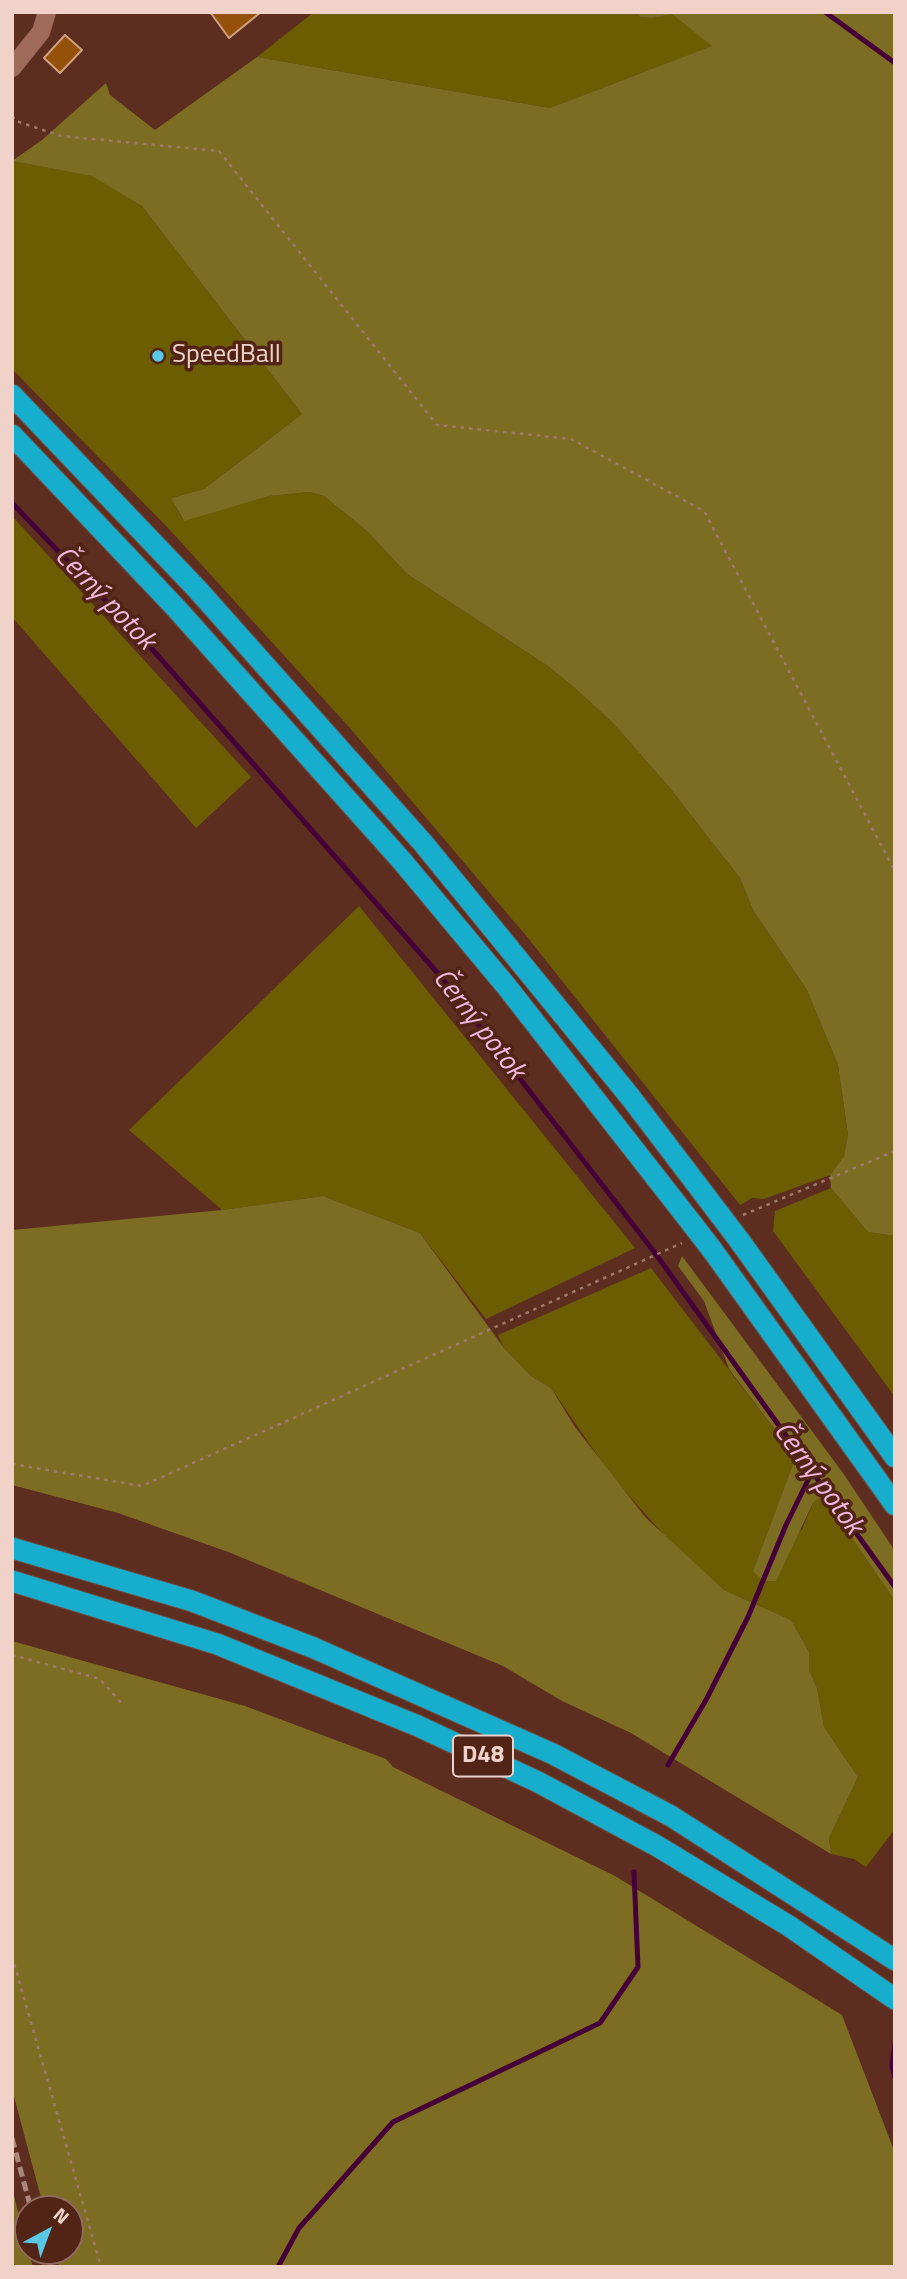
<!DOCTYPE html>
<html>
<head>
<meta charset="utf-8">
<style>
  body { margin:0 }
  #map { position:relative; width:907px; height:2279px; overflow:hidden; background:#5d2e20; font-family:"Titillium Web",sans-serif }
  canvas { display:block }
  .frame { position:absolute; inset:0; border:14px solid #f0d2c9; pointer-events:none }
  .north { position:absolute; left:14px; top:2195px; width:70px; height:70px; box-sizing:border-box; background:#512416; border:2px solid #916a5e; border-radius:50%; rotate:41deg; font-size:19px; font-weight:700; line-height:28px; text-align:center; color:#f0d2c9 }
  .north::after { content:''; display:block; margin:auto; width:24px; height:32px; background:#59c8e5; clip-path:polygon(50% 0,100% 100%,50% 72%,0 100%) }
</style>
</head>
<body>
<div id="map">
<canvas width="907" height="2279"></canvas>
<div class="frame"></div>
<div class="north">N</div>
</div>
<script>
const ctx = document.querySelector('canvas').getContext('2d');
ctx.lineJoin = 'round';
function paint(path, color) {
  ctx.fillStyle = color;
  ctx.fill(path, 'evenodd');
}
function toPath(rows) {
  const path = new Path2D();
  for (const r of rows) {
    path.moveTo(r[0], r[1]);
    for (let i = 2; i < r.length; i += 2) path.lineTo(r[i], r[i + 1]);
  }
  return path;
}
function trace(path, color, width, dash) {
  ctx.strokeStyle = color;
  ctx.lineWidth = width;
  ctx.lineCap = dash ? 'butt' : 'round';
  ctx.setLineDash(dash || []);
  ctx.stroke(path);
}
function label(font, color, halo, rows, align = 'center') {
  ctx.font = font + ' "Titillium Web",sans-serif';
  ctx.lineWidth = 7;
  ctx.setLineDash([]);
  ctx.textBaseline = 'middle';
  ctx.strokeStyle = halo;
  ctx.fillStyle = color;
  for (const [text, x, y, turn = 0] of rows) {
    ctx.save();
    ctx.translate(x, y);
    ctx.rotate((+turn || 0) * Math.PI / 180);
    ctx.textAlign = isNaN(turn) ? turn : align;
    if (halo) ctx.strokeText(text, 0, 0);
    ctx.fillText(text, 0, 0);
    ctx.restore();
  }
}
const green = toPath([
  [314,12,636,12,640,17,652,18,672,13,713,46,550,108,257,57],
  [12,161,94,176,142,206,302,414,204,489,171,498,183,520,269,496,310,492,324,496,367,531,407,574,548,666,576,689,614,724,669,787,740,878,753,910,807,990,838,1065,848,1136,844,1156,830,1175,764,1199,752,1198,740,1205,528,938,349,727,169,529,12,369],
  [12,516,251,777,196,828,12,617],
  [359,906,635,1248,486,1319,420,1233,323,1196,222,1210,129,1130],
  [831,1188,868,1232,895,1236,895,1397,773,1231,775,1211],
  [651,1268,788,1447,794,1463,753,1571,802,1529,813,1503,822,1493,895,1601,895,1829,866,1867,854,1859,831,1854,829,1838,858,1777,824,1727,817,1688,809,1670,809,1652,791,1620,724,1590,673,1545,613,1478,551,1388,531,1376,504,1348,498,1335]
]);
const forest = toPath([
  [636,12,895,12,895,1236,868,1232,831,1188,830,1175,844,1156,848,1135,838,1065,807,990,753,910,740,878,669,787,614,724,576,689,548,666,407,574,367,531,324,496,310,492,269,496,184,521,171,498,204,489,302,414,142,206,92,176,12,161,42,140,106,83,110,95,155,130,257,57,550,108,712,46,672,14,652,18,640,17],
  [323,1196,420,1233,504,1348,531,1376,551,1388,575,1427,645,1517,724,1590,791,1620,809,1652,809,1670,817,1688,824,1727,858,1777,829,1838,831,1854,631,1733,562,1701,503,1666,231,1553,118,1513,12,1485,12,1230,222,1210],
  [682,1256,843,1473,895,1551,895,1601,822,1494,813,1503,776,1581,763,1581,753,1571,794,1462,788,1447,729,1369,704,1301,678,1266],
  [12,1641,245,1706,386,1759,393,1767,615,1876,842,2015,895,2153,895,2267,59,2267,55,2251,70,2251,70,2209,44,2209,12,2089],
  [12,2188,28,2251,33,2267,12,2267]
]);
const stream = toPath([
  [825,12,895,63],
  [12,503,152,649,442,978,655,1253,895,1587],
  [668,1765,706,1700,748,1617,786,1525,813,1470],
  [895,2043,892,2066,895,2078],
  [278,2267,299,2228,393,2122,600,2023,638,1967,634,1872]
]);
const building = toPath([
  [210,12,261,12,229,38,210,12],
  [65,35,82,50,60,73,44,58,65,35]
]);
const path = toPath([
  [12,116,16,121,61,136,219,151,437,425,571,439,704,511,895,871],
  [743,1215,895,1151],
  [12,1464,142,1486,682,1243],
  [12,1655,100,1679,123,1705],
  [12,1956,101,2267]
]);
const minor = toPath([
  [12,68,41,32,47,12]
]);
const motorway = toPath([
  [12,395,197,589,423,843,631,1098,720,1215],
  [12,435,176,608,402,861,507,987,693,1225],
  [739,1240,895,1457],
  [713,1251,895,1505],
  [12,1548,192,1601,314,1648,553,1754,671,1816,895,1960],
  [12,1581,217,1644,418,1726,538,1782,657,1846,789,1926,895,1999]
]);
const rail = toPath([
  [12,2138,31,2209],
  [42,2251,46,2267]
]);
const motorwayBridge = toPath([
  [720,1215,739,1240],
  [693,1225,713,1251]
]);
const markers = [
  [158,356,7,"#59c8e5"]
];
const shields = [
  [483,1756,60]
];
const shieldNames = [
  ["D48",483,1756]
];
const poiNames = [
  ["SpeedBall",172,356]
];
const waterNames = [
  ["Černý potok",104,599,46],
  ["Černý potok",478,1025,52],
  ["Černý potok",817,1479,54]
];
paint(green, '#6c5d03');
paint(forest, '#7c6d23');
trace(stream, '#450038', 5);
paint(building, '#955009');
trace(building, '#cfa17f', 2);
trace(minor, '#71493d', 19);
trace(motorway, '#71493d', 23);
trace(path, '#9f786c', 2.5, [3.5, 5]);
trace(minor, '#a06b5b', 18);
trace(motorway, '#17adcd', 21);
trace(rail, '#ac867b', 5, [10, 5]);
trace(motorwayBridge, '#71493d', 23, []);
trace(motorwayBridge, '#17adcd', 21);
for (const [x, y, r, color] of markers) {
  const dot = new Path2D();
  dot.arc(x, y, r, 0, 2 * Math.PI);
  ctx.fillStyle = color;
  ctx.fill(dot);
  trace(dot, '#512416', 2.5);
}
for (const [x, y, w] of shields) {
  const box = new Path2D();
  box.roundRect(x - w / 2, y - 20.5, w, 41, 5);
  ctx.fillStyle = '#512416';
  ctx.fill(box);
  trace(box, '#f0d2c9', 2);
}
label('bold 24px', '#f0d2c9', null, shieldNames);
label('26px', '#f0d2c9', '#512416', poiNames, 'left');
label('italic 28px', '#f4b7e1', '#512416', waterNames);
</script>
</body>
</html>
